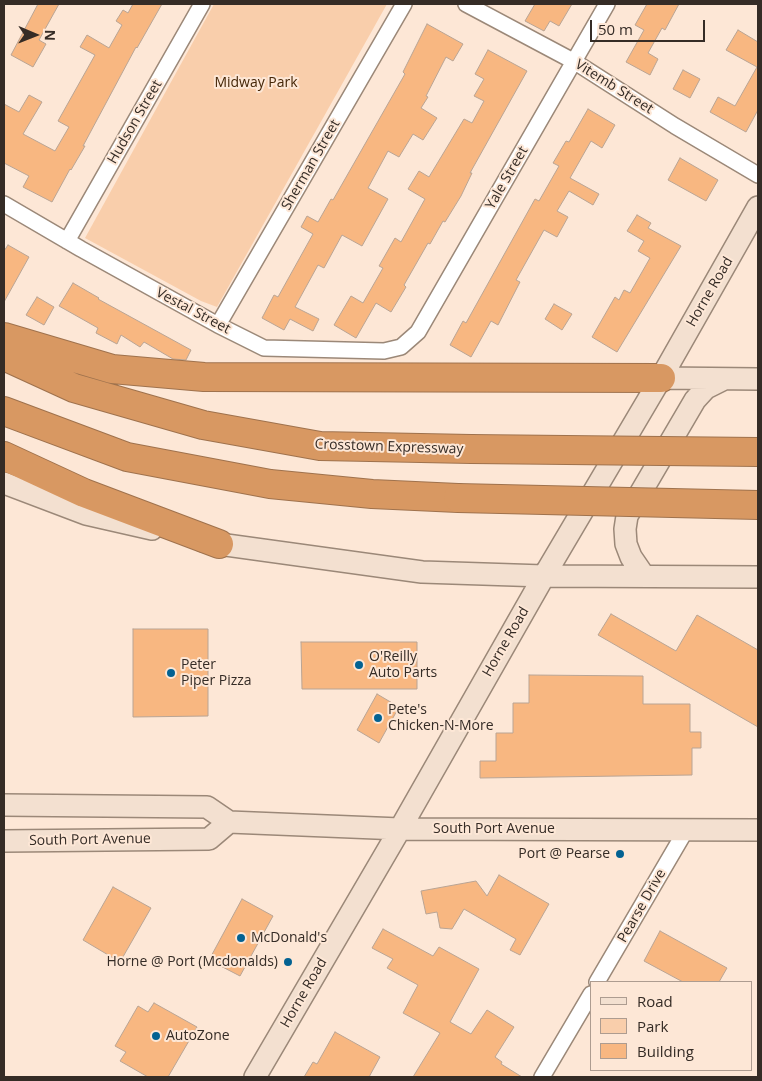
<!DOCTYPE html>
<html>
<head>
<meta charset="utf-8">
<style>
  body { margin:0 }
  #map { position:relative; width:762px; height:1081px; overflow:hidden; background:#fde7d6; font-family:"Open Sans",sans-serif }
  canvas { display:block }
  .frame { position:absolute; inset:0; border:5px solid #352c26; pointer-events:none }
  .legend { position:absolute; left:590px; top:981px; width:162px; height:90px; box-sizing:border-box; background:#fde7d6; border:1px solid #ad9c90; margin:0; padding:6px 9px; list-style:none; font-size:15px; color:#352c26 }
  .legend li { display:flex; align-items:center; gap:10px; height:25px }
  .legend b { width:25px; border:1px solid #ad9c90 }
  .north { position:absolute; left:10px; top:10px; width:50px; height:50px; -webkit-text-stroke:4px #fde7d6; paint-order:stroke; rotate:91deg; font-size:14px; font-weight:700; line-height:20px; text-align:center; color:#352c26 }
  .north::after { content:''; display:block; margin:auto; width:18px; height:22px; background:#352c26; clip-path:polygon(50% 0,100% 100%,50% 72%,0 100%) }
  .scale { position:absolute; left:590px; top:20px; width:115px; height:22px; box-sizing:border-box; border:2px solid #352c26; border-top:0; padding-left:6px; font-size:15px; line-height:18px; white-space:nowrap; color:#352c26; -webkit-text-stroke:4px #fde7d6; paint-order:stroke }
</style>
</head>
<body>
<div id="map">
<canvas width="762" height="1081"></canvas>
<div class="frame"></div>
<ul class="legend">
<li><b style="height:6px;background:#f3e0d0"></b>Road</li>
<li><b style="height:14px;background:#f9ceab"></b>Park</li>
<li><b style="height:14px;background:#f8b781"></b>Building</li>
</ul>
<div class="north">N</div>
<div class="scale">50 m</div>
</div>
<script>
const ctx = document.querySelector('canvas').getContext('2d');
ctx.lineJoin = 'round';
function paint(path, color) {
  ctx.fillStyle = color;
  ctx.fill(path, 'evenodd');
}
function toPath(rows) {
  const path = new Path2D();
  for (const r of rows) {
    path.moveTo(r[0], r[1]);
    for (let i = 2; i < r.length; i += 2) path.lineTo(r[i], r[i + 1]);
  }
  return path;
}
function trace(path, color, width, dash) {
  ctx.strokeStyle = color;
  ctx.lineWidth = width;
  ctx.lineCap = dash ? 'butt' : 'round';
  ctx.setLineDash(dash || []);
  ctx.stroke(path);
}
function label(font, color, halo, rows, align = 'center') {
  ctx.font = font + ' "Open Sans",sans-serif';
  ctx.lineWidth = 4;
  ctx.setLineDash([]);
  ctx.textBaseline = 'middle';
  ctx.strokeStyle = halo;
  ctx.fillStyle = color;
  for (const [text, x, y, turn = 0] of rows) {
    ctx.save();
    ctx.translate(x, y);
    ctx.rotate((+turn || 0) * Math.PI / 180);
    ctx.textAlign = isNaN(turn) ? turn : align;
    if (halo) ctx.strokeText(text, 0, 0);
    ctx.fillText(text, 0, 0);
    ctx.restore();
  }
}
const green = toPath([
  [214,4,387,4,217,307,201,301,85,238]
]);
const building = toPath([
  [38,4,59,4,39,40,46,44,33,67,11,55,38,4],
  [133,4,162,4,137,48,136,47,83,146,85,146,71,170,70,169,52,202,23,187,29,176,4,163,4,104,19,112,29,95,42,102,23,134,55,151,69,127,58,121,95,55,80,47,87,35,109,48,122,25,116,21,123,10,128,13,133,4],
  [535,4,572,4,559,26,550,21,544,31,525,21,535,4],
  [647,4,679,4,665,30,662,28,648,53,658,59,650,75,626,62,644,30,635,25,647,4],
  [427,24,463,44,453,61,446,57,426,96,428,97,421,108,437,118,423,140,413,134,399,157,388,151,368,188,388,199,362,246,342,235,324,268,318,265,295,307,319,319,313,331,290,319,284,330,262,318,274,295,278,297,313,234,301,227,307,216,318,222,331,199,333,200,405,74,403,72,427,24],
  [738,30,758,42,758,110,746,132,710,112,718,97,735,106,757,67,726,50,738,30],
  [488,50,527,71,470,173,472,173,461,196,445,222,443,221,430,244,428,243,404,285,406,287,391,312,376,303,356,338,334,325,351,296,363,303,383,268,379,266,395,238,401,242,425,199,408,189,419,171,429,177,464,119,472,123,484,101,474,96,484,79,475,74,488,50],
  [683,70,700,79,690,98,673,89,683,70],
  [588,109,615,125,602,148,591,141,570,178,599,194,593,205,569,191,557,211,568,217,557,237,544,230,516,280,520,282,498,325,491,321,471,357,450,345,463,321,466,323,535,199,539,201,559,166,553,163,566,141,569,142,588,109],
  [680,158,718,180,706,201,668,180,680,158],
  [637,215,651,223,648,228,681,246,617,352,592,337,615,297,619,300,624,290,630,293,650,258,638,251,644,241,627,231,637,215],
  [8,245,29,257,4,302,4,251,8,245],
  [73,283,99,298,98,299,191,350,186,360,173,359,144,342,140,347,121,335,117,344,96,333,98,328,59,306,73,283],
  [37,297,54,307,44,325,26,315,37,297],
  [554,304,572,314,562,330,545,319,554,304],
  [611,614,676,651,697,615,758,650,758,727,598,635,611,614],
  [133,629,208,629,208,716,133,717,133,629],
  [301,642,417,642,417,689,302,689,301,642],
  [529,675,643,676,643,704,690,704,690,732,701,732,701,748,692,748,692,775,480,778,480,761,496,761,496,733,513,733,513,703,529,703,529,675],
  [377,694,399,707,379,743,357,730,377,694],
  [499,875,549,904,520,955,510,950,516,939,464,909,452,929,440,928,437,912,426,914,421,891,476,881,487,896,499,875],
  [113,887,151,908,120,962,83,940,113,887],
  [242,899,273,916,240,976,209,960,242,899],
  [383,929,433,956,439,947,479,969,450,1022,471,1034,487,1010,514,1027,495,1057,502,1062,501,1064,522,1077,413,1077,440,1033,403,1013,418,985,387,968,393,959,372,948,383,929],
  [660,931,727,968,719,982,683,982,644,961,660,931],
  [154,1003,197,1027,168,1077,148,1077,120,1061,126,1052,115,1046,138,1006,148,1012,154,1003],
  [335,1032,380,1057,369,1077,304,1077,313,1062,317,1064,335,1032]
]);
const street = toPath([
  [466,4,575,62,675,126,758,175],
  [4,204,81,249,218,325,264,348,384,351,401,347,418,332,607,4],
  [67,241,202,4],
  [218,325,404,4],
  [597,982,686,830],
  [542,1077,591,994]
]);
const secondary = toPath([
  [661,378,758,379],
  [4,483,86,514,152,529],
  [203,541,219,544,422,572,544,576,758,577],
  [644,576,631,557,626,544,625,529,627,516,695,400,706,388,724,379],
  [4,805,207,807,229,822,400,829,758,830],
  [4,841,209,839,229,822],
  [255,1077,400,829,544,576,661,378,758,207]
]);
const highway = toPath([
  [4,337,112,369,204,377,661,378],
  [4,356,74,388,203,425,320,446,471,449],
  [4,411,127,457,270,484,372,494,458,498],
  [4,456,84,493,219,544]
]);
const highwayBridge = toPath([
  [471,449,758,452],
  [458,498,758,505]
]);
const markers = [
  [359,665,5,"#036292"],
  [171,673,5,"#036292"],
  [378,718,5,"#036292"],
  [620,854,5,"#036292"],
  [241,938,5,"#036292"],
  [288,962,5,"#036292"],
  [156,1036,5,"#036292"]
];
const parkNames = [
  ["Midway Park",256,83]
];
const streetNames = [
  ["Vitemb Street",614,87,32],
  ["Hudson Street",135,122,-60],
  ["Sherman Street",311,165,-60],
  ["Yale Street",507,178,-60],
  ["Horne Road",710,292,-60],
  ["Vestal Street",193,311,28],
  ["Crosstown Expressway",389,447,2],
  ["Horne Road",506,642,-60],
  ["South Port Avenue",494,829],
  ["South Port Avenue",90,840,-1],
  ["Pearse Drive",642,906,-60],
  ["Horne Road",304,993,-60]
];
const poiNames = [
  ["O'Reilly",369,657],
  ["Auto Parts",369,673],
  ["Peter",181,665],
  ["Piper Pizza",181,681],
  ["Pete's",388,710],
  ["Chicken-N-More",388,726],
  ["Port @ Pearse",610,854,"right"],
  ["McDonald's",251,938],
  ["Horne @ Port (Mcdonalds)",278,962,"right"],
  ["AutoZone",166,1036]
];
paint(green, '#f9ceab');
paint(building, '#f8b781');
trace(building, '#b9a494', 1);
trace(street, '#9b8878', 18);
trace(secondary, '#9b8878', 24);
trace(highway, '#9f724d', 30);
trace(street, '#fff', 15);
trace(secondary, '#f3e0d0', 21);
trace(highway, '#d89862', 28);
trace(highwayBridge, '#9f724d', 30, []);
trace(highwayBridge, '#d89862', 28);
for (const [x, y, r, color] of markers) {
  const dot = new Path2D();
  dot.arc(x, y, r, 0, 2 * Math.PI);
  ctx.fillStyle = color;
  ctx.fill(dot);
  trace(dot, '#fde7d6', 2);
}
label('14px', '#452607', '#fde7d6', parkNames);
label('14px', '#352c26', '#fde7d6', streetNames);
label('14px', '#352c26', '#fde7d6', poiNames, 'left');
</script>
</body>
</html>
